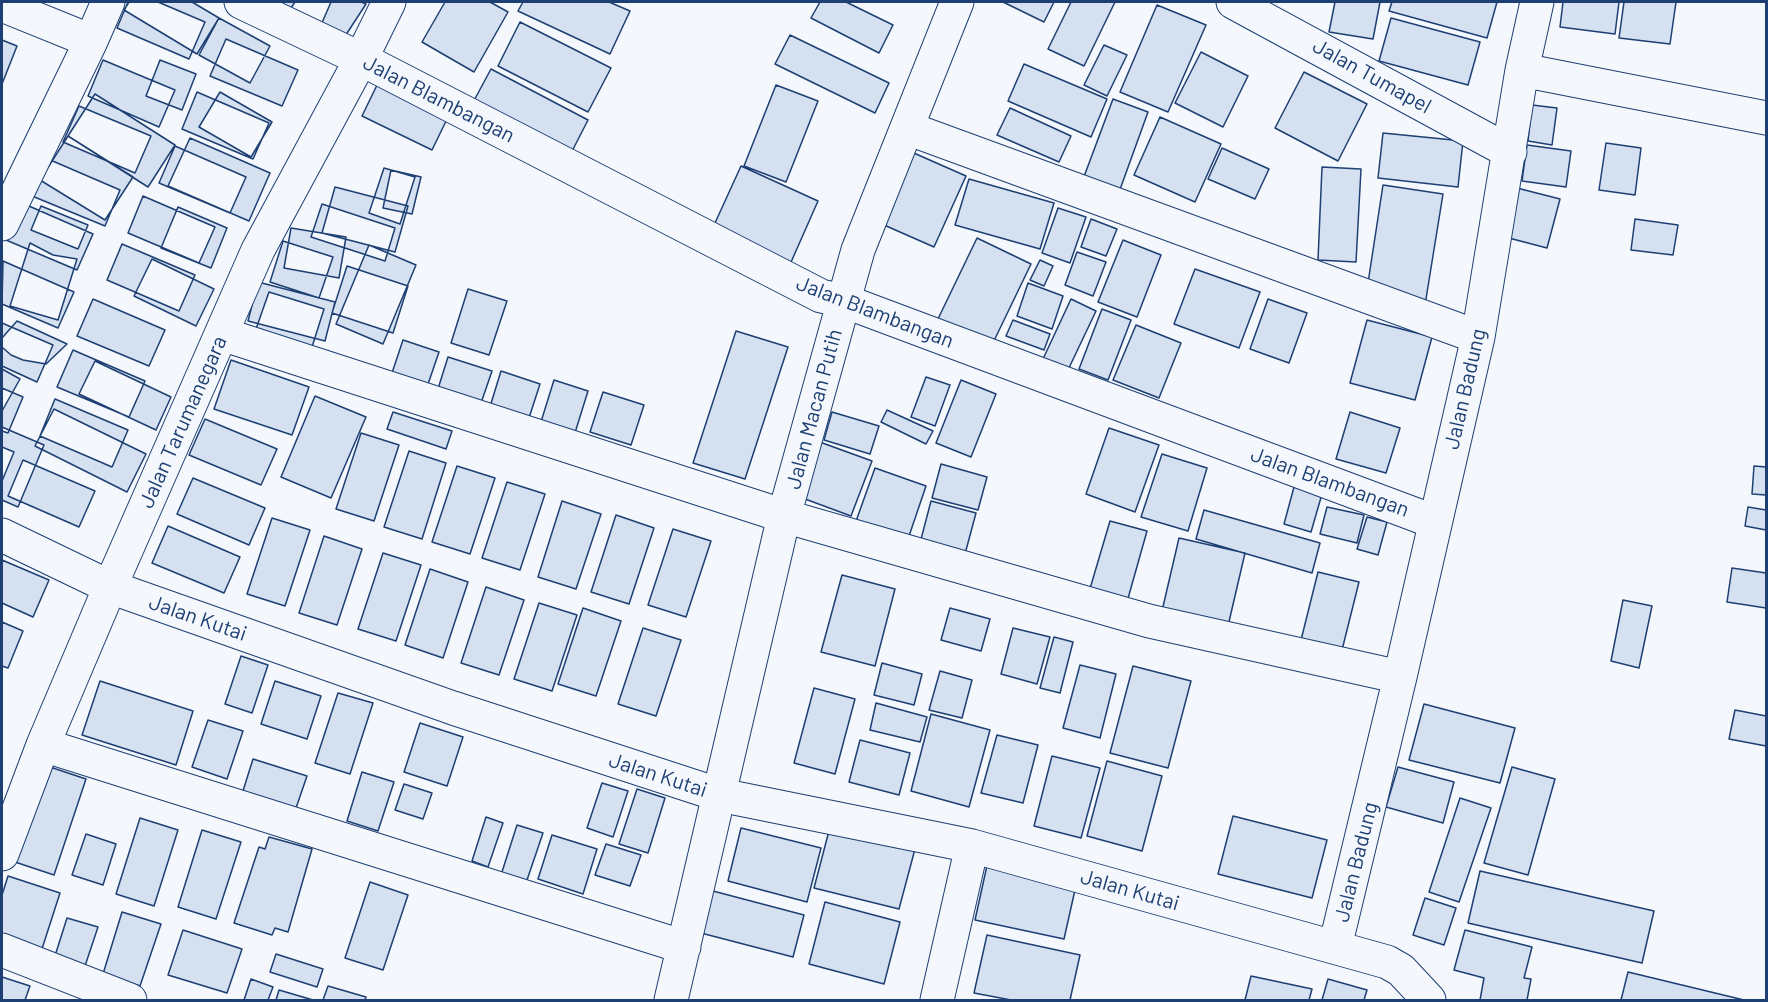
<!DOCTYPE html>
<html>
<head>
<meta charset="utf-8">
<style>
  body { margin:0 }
  #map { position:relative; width:1768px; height:1002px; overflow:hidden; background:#f4f7fb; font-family:Barlow,sans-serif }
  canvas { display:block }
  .frame { position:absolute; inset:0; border:3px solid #1d3f73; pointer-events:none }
</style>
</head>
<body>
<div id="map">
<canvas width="1768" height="1002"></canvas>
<div class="frame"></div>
</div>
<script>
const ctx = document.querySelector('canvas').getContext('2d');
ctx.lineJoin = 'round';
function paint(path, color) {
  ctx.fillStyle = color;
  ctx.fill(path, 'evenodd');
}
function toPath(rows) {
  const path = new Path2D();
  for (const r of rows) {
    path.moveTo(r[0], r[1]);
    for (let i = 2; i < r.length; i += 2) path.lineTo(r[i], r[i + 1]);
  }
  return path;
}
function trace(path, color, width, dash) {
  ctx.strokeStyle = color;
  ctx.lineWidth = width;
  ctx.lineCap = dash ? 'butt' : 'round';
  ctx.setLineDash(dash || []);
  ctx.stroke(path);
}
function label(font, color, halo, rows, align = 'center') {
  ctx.font = font + ' Barlow,sans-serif';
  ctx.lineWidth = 4.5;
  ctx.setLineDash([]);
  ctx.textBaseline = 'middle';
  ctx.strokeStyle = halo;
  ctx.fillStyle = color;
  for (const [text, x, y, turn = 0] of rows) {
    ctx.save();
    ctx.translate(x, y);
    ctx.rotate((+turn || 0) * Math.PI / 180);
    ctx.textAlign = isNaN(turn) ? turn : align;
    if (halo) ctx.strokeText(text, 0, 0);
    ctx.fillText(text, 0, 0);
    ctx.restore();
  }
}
const building = toPath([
  [128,2,158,2,205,22,189,59,117,28,128,2],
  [129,2,192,2,219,18,197,54,124,10,129,2],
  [264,2,331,2,321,25,264,2],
  [295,2,361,2,366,4,340,44,289,11,295,2],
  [445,2,490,2,508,12,474,72,422,42,445,2],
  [523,2,609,2,630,11,610,54,518,11,523,2],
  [820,2,846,2,893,25,879,53,811,18,820,2],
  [1003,2,1054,2,1044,22,1003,2],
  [1071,2,1115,2,1084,66,1048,49,1071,2],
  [1335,2,1380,2,1373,39,1329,32,1335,2],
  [1392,2,1497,2,1487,38,1389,11,1392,2],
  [1563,2,1619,2,1615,34,1560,27,1563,2],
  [1624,2,1676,2,1670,44,1619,38,1624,2],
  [1157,5,1206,25,1168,112,1120,92,1157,5],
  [219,18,270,46,250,83,199,55,219,18],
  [1391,18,1480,42,1468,85,1379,61,1391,18],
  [520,22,611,68,588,112,498,66,520,22],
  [790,35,889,83,875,113,775,64,790,35],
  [226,39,298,70,282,106,210,76,226,39],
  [2,40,17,46,2,84,2,40],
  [1104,45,1127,55,1107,96,1084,85,1104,45],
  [1201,52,1248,76,1223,127,1175,103,1201,52],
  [103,60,175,90,159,127,88,96,103,60],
  [160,60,196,74,182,110,146,96,160,60],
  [1024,64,1107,99,1091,137,1008,101,1024,64],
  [491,69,588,120,568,159,470,108,491,69],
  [1304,72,1367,104,1338,161,1275,128,1304,72],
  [379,81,449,115,432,150,362,116,379,81],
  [776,85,818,101,786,182,744,166,776,85],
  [197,92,269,123,253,159,182,129,197,92],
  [220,92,272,122,251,157,199,127,220,92],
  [95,94,175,145,148,187,68,136,95,94],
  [1113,99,1148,112,1118,195,1082,182,1113,99],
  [1532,105,1557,108,1552,145,1528,141,1532,105],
  [79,106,151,136,135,173,63,142,79,106],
  [1010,108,1071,136,1059,162,997,135,1010,108],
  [1160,117,1221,144,1195,202,1134,175,1160,117],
  [1383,133,1463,141,1458,187,1378,178,1383,133],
  [68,136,133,177,105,220,40,180,68,136],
  [190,138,270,173,249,221,168,186,190,138],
  [1606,143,1641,148,1635,195,1599,190,1606,143],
  [1527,145,1571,151,1566,187,1522,181,1527,145],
  [175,146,246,177,230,213,159,183,175,146],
  [1222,148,1269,169,1255,199,1208,179,1222,148],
  [907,150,966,176,934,247,875,221,907,150],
  [48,159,120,190,105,226,32,196,48,159],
  [741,166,818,201,788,269,710,234,741,166],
  [1322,167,1361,169,1356,262,1318,260,1322,167],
  [384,168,415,177,400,224,369,213,384,168],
  [391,170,421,177,412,214,383,208,391,170],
  [969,179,1054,203,1040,249,955,225,969,179],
  [1383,185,1443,194,1425,305,1366,296,1383,185],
  [335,187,408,206,395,252,322,233,335,187],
  [1517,188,1560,199,1547,248,1505,237,1517,188],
  [143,196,215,227,199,263,128,233,143,196],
  [22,203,93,234,77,270,6,240,22,203],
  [322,204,395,228,385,261,311,237,322,204],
  [41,206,88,225,78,249,31,230,41,206],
  [178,207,227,228,211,268,161,248,178,207],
  [1058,208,1086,217,1070,263,1042,253,1058,208],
  [1091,219,1117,229,1106,256,1081,247,1091,219],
  [1635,219,1678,225,1673,255,1631,250,1635,219],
  [291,228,346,237,339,278,284,268,291,228],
  [977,238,1031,264,991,347,937,321,977,238],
  [1123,240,1161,255,1137,317,1098,302,1123,240],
  [283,241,333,257,319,298,270,282,283,241],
  [30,243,53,255,77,259,58,320,10,306,30,243],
  [122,244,195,275,179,311,107,280,122,244],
  [369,245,416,265,383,344,336,324,369,245],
  [1077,252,1106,262,1093,296,1065,285,1077,252],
  [152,259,214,289,196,326,134,296,152,259],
  [1040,260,1053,266,1044,286,1030,280,1040,260],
  [3,261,74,292,58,328,2,304,3,261],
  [347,266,408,286,393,333,332,313,347,266],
  [1195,269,1260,292,1239,348,1174,324,1195,269],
  [258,282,335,302,325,341,248,321,258,282],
  [1028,283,1063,296,1052,329,1017,316,1028,283],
  [468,289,507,301,489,355,451,343,468,289],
  [269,292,324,309,312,347,256,329,269,292],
  [93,299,165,330,149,366,77,336,93,299],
  [1071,299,1096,311,1068,370,1043,359,1071,299],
  [1268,299,1307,313,1289,363,1250,349,1268,299],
  [1102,309,1131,320,1108,380,1079,369,1102,309],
  [1013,320,1050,334,1044,350,1006,336,1013,320],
  [1367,320,1432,337,1415,400,1350,383,1367,320],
  [17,321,67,344,46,364,23,360,11,355,2,347,2,338,17,321],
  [2,323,53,345,37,382,2,366,2,323],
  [1136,325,1181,343,1159,398,1113,380,1136,325],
  [736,331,788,347,745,479,693,463,736,331],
  [403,340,439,352,427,387,391,376,403,340],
  [73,350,145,381,129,417,57,387,73,350],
  [448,357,492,371,480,406,437,392,448,357],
  [231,360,309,387,292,435,214,409,231,360],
  [95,361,171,397,156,430,79,394,95,361],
  [2,369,20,379,2,411,2,369],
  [501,371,540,384,528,421,489,410,501,371],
  [926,377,950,385,935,426,911,417,926,377],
  [554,380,588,391,574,436,540,425,554,380],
  [961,380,996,394,971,457,936,443,961,380],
  [2,388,23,397,8,433,2,431,2,388],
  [603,392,644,405,631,445,590,432,603,392],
  [315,396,366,417,331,498,281,477,315,396],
  [55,399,128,430,112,467,40,436,55,399],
  [54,409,146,454,127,492,35,446,54,409],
  [887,410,933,431,926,444,881,422,887,410],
  [393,412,452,431,446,449,387,429,393,412],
  [832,412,879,426,870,454,824,440,832,412],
  [1350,412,1400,428,1386,473,1336,459,1350,412],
  [205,419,277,449,261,485,189,455,205,419],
  [2,427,44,445,18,507,2,500,2,427],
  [1109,428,1159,445,1135,512,1086,494,1109,428],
  [361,433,399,445,374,521,336,509,361,433],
  [817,441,872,461,851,516,797,496,817,441],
  [2,447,14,452,2,481,2,447],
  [409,451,446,463,422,539,384,527,409,451],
  [1162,454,1207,468,1188,531,1141,517,1162,454],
  [23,460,95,491,79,527,8,496,23,460],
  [941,464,987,477,978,510,932,498,941,464],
  [457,466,495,478,470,554,432,542,457,466],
  [1754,466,1766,467,1766,495,1752,494,1754,466],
  [875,468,926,486,907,542,855,524,875,468],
  [193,478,265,508,249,545,177,514,193,478],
  [507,482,545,494,520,570,482,558,507,482],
  [1294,487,1322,494,1311,532,1284,524,1294,487],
  [562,501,601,514,576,589,538,577,562,501],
  [931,501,976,513,965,554,920,543,931,501],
  [1327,507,1364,515,1357,543,1320,534,1327,507],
  [1748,507,1766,510,1766,530,1745,526,1748,507],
  [1204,510,1320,543,1312,573,1196,539,1204,510],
  [616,515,654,528,629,604,591,592,616,515],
  [1367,517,1387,522,1378,555,1357,549,1367,517],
  [272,518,310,530,285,606,247,594,272,518],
  [1110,521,1147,531,1127,602,1089,592,1110,521],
  [168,526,240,557,224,593,152,563,168,526],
  [673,529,711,541,686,617,648,605,673,529],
  [324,536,362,549,337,625,299,613,324,536],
  [1179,538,1245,553,1228,626,1162,611,1179,538],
  [383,553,421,565,396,641,358,629,383,553],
  [2,560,49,580,33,617,2,603,2,560],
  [1732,568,1766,573,1766,608,1727,602,1732,568],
  [430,569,468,582,443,658,405,645,430,569],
  [1318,572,1359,582,1340,658,1299,648,1318,572],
  [842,575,895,589,875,666,821,652,842,575],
  [486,587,524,600,499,675,461,663,486,587],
  [1623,600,1652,606,1639,668,1611,661,1623,600],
  [539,603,577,615,552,691,514,679,539,603],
  [583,608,621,621,596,696,558,684,583,608],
  [950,608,990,619,981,651,941,640,950,608],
  [2,622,23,631,8,668,2,666,2,622],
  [643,628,681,640,656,716,618,704,643,628],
  [1013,628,1050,637,1037,684,1001,674,1013,628],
  [1054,637,1073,642,1060,693,1040,688,1054,637],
  [241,656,268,665,252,713,225,704,241,656],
  [882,663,922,674,914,705,874,695,882,663],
  [1080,665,1116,674,1100,738,1063,728,1080,665],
  [1133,666,1191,681,1168,768,1110,753,1133,666],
  [940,671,972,680,962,718,929,710,940,671],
  [100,681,193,711,176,765,82,735,100,681],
  [275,681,321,696,307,739,261,724,275,681],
  [814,688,855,699,835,774,794,763,814,688],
  [338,693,373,703,350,774,315,763,338,693],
  [876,703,927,717,920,742,870,730,876,703],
  [1424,704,1515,728,1500,783,1409,760,1424,704],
  [1735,710,1766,716,1766,746,1729,739,1735,710],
  [931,714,990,730,969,807,911,791,931,714],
  [208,720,243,731,227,779,192,767,208,720],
  [420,723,463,737,447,786,404,772,420,723],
  [997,735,1038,745,1023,803,981,793,997,735],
  [860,740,910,753,899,795,849,782,860,740],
  [1052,756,1100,768,1081,838,1034,826,1052,756],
  [253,759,307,776,295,811,242,794,253,759],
  [1107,761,1162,776,1142,851,1087,836,1107,761],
  [44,765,86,779,54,875,12,861,44,765],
  [1398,767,1454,782,1443,823,1386,807,1398,767],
  [1512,767,1555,779,1528,875,1484,863,1512,767],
  [362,772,394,782,378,831,347,821,362,772],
  [602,783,628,791,613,837,587,828,602,783],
  [404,784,432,793,423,819,395,810,404,784],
  [637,789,665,798,648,853,619,844,637,789],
  [1460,798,1491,808,1459,902,1429,892,1460,798],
  [1233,816,1327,840,1312,898,1218,874,1233,816],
  [486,817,503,823,488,867,472,861,486,817],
  [140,818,178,830,154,906,116,894,140,818],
  [517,825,543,833,526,883,501,875,517,825],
  [830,827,915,849,899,909,814,888,830,827],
  [741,828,821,848,807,902,728,881,741,828],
  [202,830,241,842,216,919,178,907,202,830],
  [86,834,116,844,103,885,72,875,86,834],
  [552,835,597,849,583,894,538,879,552,835],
  [269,837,312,849,288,932,275,928,272,935,234,923,259,847,265,849,269,837],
  [606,844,641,855,630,886,595,875,606,844],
  [988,861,1077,881,1064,939,975,920,988,861],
  [1480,871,1654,911,1642,963,1468,923,1480,871],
  [8,876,60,893,40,955,2,942,2,895,8,876],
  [370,882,408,895,383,970,345,958,370,882],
  [713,891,804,915,793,957,701,933,713,891],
  [1425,898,1456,908,1444,945,1413,935,1425,898],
  [825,902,900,922,884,984,809,964,825,902],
  [122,912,161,924,140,986,103,974,122,912],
  [67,918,98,927,84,969,54,959,67,918],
  [183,930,242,949,227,993,168,975,183,930],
  [1465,930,1532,947,1524,978,1531,979,1527,1000,1480,1000,1484,978,1454,970,1465,930],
  [987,935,1080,955,1070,1000,1011,1000,974,993,987,935],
  [276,954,323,969,317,987,270,972,276,954],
  [1628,972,1744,1000,1621,1000,1628,972],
  [1251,976,1312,989,1309,1000,1245,1000,1251,976],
  [2,977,30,986,25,1000,2,1000,2,977],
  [251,979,273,987,268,1000,244,1000,251,979],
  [1328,979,1367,990,1364,1000,1322,1000,1328,979],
  [328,986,366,997,365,1000,323,1000,328,986],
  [279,990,313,1000,276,1000,279,990]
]);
const street = toPath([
  [241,2,361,59,821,296,844,301,1435,522],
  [1233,2,1510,152],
  [2,5,91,41],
  [1522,70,1766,118],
  [907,128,1478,337],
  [2,224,91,41,108,2],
  [222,334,784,516,1149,621,1400,677],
  [2,535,110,587,453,708,720,795,972,846,1387,962,1401,970,1429,1000],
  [43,745,684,947],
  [2,854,43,745,110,587,258,250,361,59,389,2],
  [1335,947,1400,677,1478,337,1522,70,1537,2],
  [2,950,130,1000],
  [671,1000,784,516,858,250,957,2],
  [937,1000,972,846]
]);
const streetNames = [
  ["Jalan Tumapel",1372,76,29],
  ["Jalan Blambangan",439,99,27],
  ["Jalan Blambangan",875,312,21],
  ["Jalan Badung",1465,389,-77],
  ["Jalan Macan Putih",814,409,-75],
  ["Jalan Tarumanegara",183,422,-66],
  ["Jalan Blambangan",1330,482,20],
  ["Jalan Kutai",198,618,19],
  ["Jalan Kutai",658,775,18],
  ["Jalan Badung",1356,862,-76],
  ["Jalan Kutai",1130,890,16]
];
paint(building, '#d5e0f0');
trace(building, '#1d3f73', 1.5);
trace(street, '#1d3f73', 35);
trace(street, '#f4f7fb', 33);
label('21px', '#1d3f73', '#f4f7fb', streetNames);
</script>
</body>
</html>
